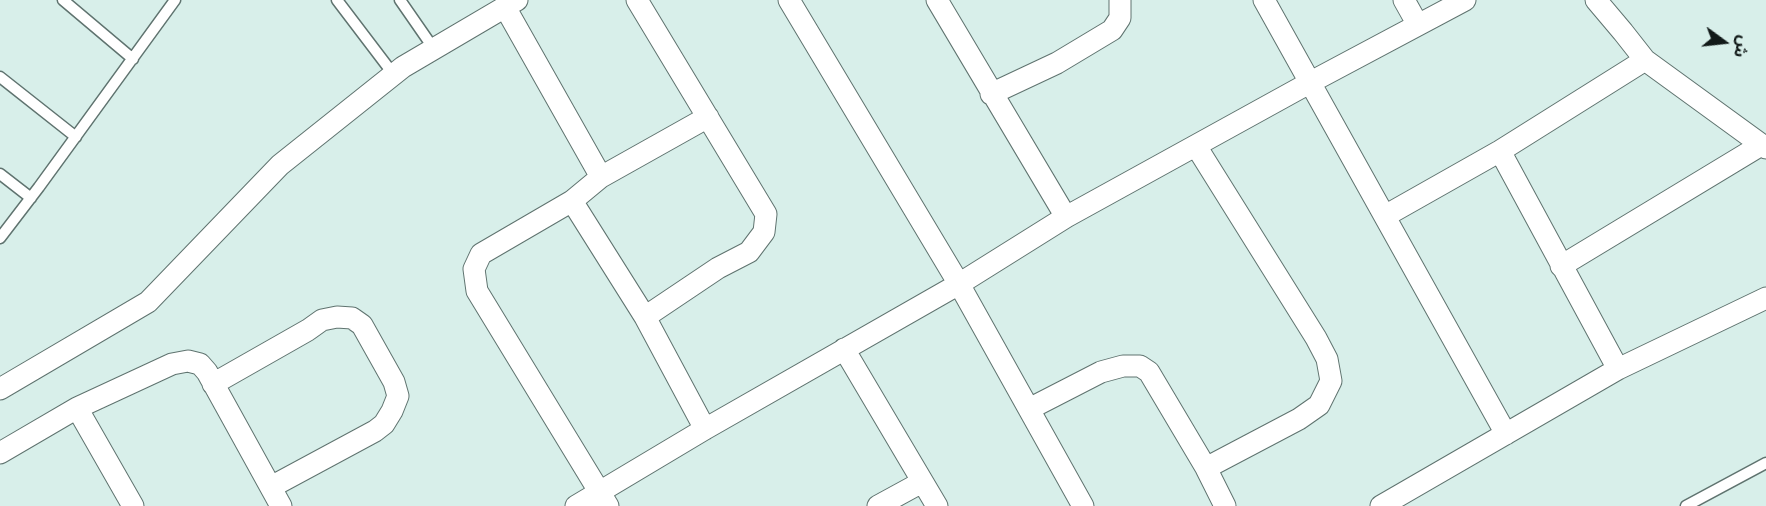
<!DOCTYPE html>
<html>
<head>
<meta charset="utf-8">
<style>
  body { margin:0 }
  #map { position:relative; width:1766px; height:506px; overflow:hidden; background:#d8efea; font-family:Poppins,"Noto Sans Arabic",sans-serif }
  canvas { display:block }
  .north { position:absolute; left:1694px; top:12px; width:60px; height:60px; -webkit-text-stroke:4px #d8efea; paint-order:stroke; rotate:105deg; font-size:16px; font-weight:700; line-height:24px; text-align:center; color:#121a19 }
  .north::after { content:''; display:block; margin:auto; width:21px; height:27px; background:#121a19; clip-path:polygon(50% 0,100% 100%,50% 72%,0 100%) }
</style>
</head>
<body>
<div id="map">
<canvas width="1766" height="506"></canvas>
<div class="north">ش</div>
</div>
<script>
const ctx = document.querySelector('canvas').getContext('2d');
ctx.lineJoin = 'round';
function toPath(rows) {
  const path = new Path2D();
  for (const r of rows) {
    path.moveTo(r[0], r[1]);
    for (let i = 2; i < r.length; i += 2) path.lineTo(r[i], r[i + 1]);
  }
  return path;
}
function trace(path, color, width, dash) {
  ctx.strokeStyle = color;
  ctx.lineWidth = width;
  ctx.lineCap = dash ? 'butt' : 'round';
  ctx.setLineDash(dash || []);
  ctx.stroke(path);
}
const service = toPath([
  [63,0,133,59],
  [337,0,394,75],
  [400,0,434,49],
  [0,77,76,137],
  [0,174,31,198],
  [0,238,39,187,175,0],
  [1686,506,1766,463]
]);
const minor = toPath([
  [517,0,505,7,601,177],
  [637,0,766,214,764,232,749,252,718,268,645,317],
  [789,0,959,284,1083,506],
  [937,0,1066,217],
  [1264,0,1506,434],
  [1404,0,1418,25],
  [1596,0,1623,32,1645,60,1766,148],
  [991,94,1057,63,1112,30,1120,18,1120,0],
  [1196,146,1316,338,1327,359,1331,381,1319,405,1299,419,1206,468],
  [1500,151,1618,369],
  [572,201,645,317,705,429],
  [1385,216,1500,151,1645,60],
  [1561,266,1761,145],
  [844,349,937,506],
  [213,384,308,330,322,320,337,317,352,318,362,325,394,382,398,396,392,411,384,424,375,431,271,487],
  [0,389,148,302,280,165,403,67,505,7],
  [77,408,133,506],
  [1029,409,1101,372,1123,366,1140,366,1149,372,1206,468,1225,506],
  [0,453,77,408,172,364,188,361,200,364,207,372,281,506],
  [576,506,705,429,959,284,1066,217,1311,82,1465,0],
  [608,506,477,291,474,269,481,254,572,201,601,177,708,117],
  [878,506,922,482],
  [1381,506,1618,369,1766,298]
]);
trace(service, '#5f736f', 13);
trace(minor, '#5f736f', 23);
trace(service, '#fff', 10);
trace(minor, '#fff', 21);
</script>
</body>
</html>
